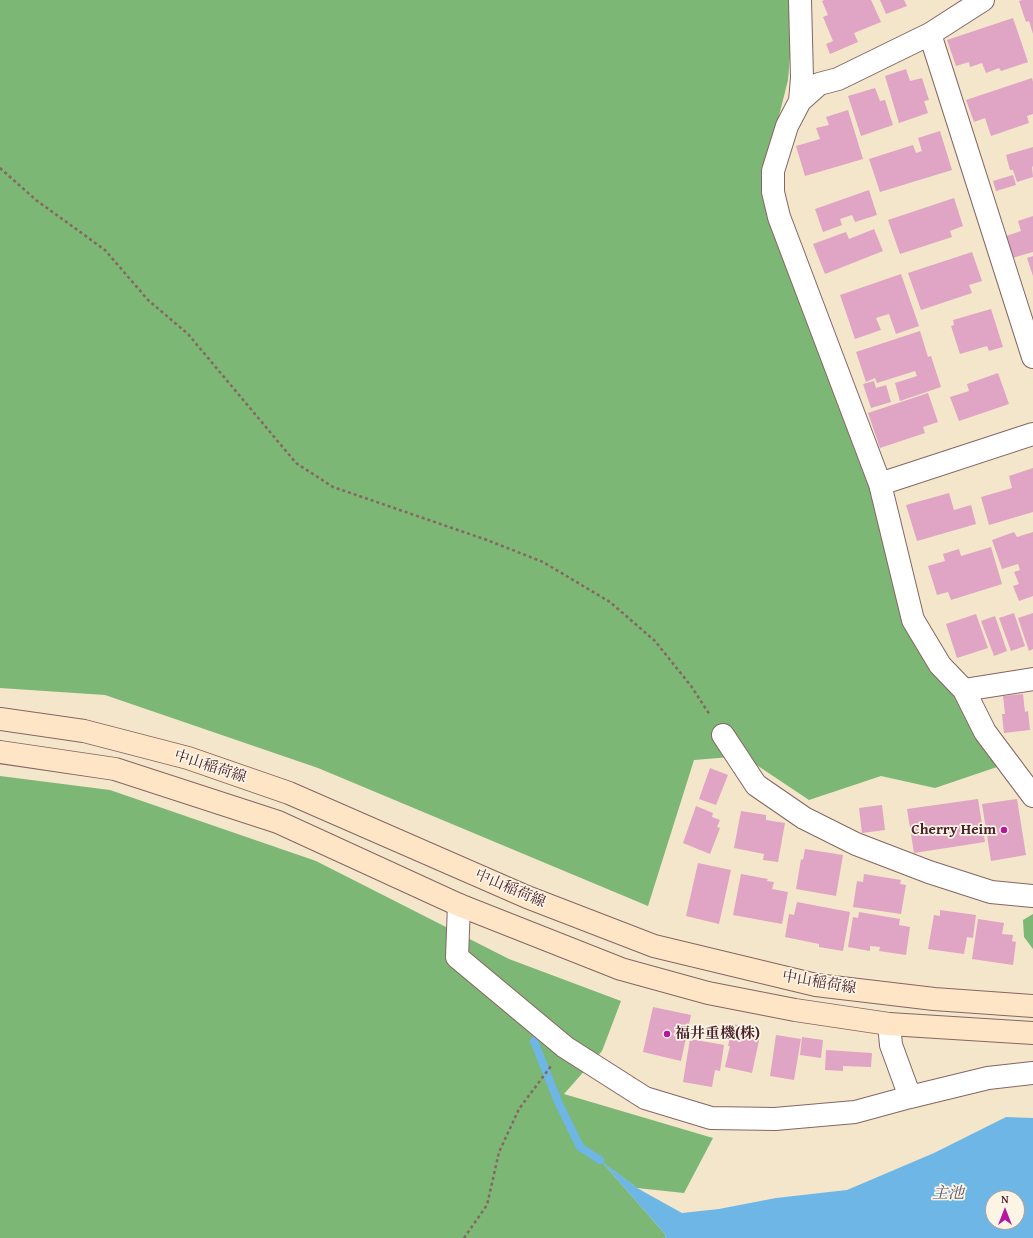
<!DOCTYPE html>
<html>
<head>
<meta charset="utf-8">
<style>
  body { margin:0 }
  #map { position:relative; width:1033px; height:1238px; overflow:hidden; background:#f4e6cb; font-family:"Gentium Book Plus",serif }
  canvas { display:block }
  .north { position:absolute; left:985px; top:1190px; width:40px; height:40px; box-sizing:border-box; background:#fcf5e5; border:1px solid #b59f9b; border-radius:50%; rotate:0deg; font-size:11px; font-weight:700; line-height:16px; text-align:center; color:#4a1f2b }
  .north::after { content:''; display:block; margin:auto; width:14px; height:18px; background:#b5179e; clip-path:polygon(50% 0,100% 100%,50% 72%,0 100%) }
</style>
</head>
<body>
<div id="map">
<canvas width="1033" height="1238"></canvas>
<div class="north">N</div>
</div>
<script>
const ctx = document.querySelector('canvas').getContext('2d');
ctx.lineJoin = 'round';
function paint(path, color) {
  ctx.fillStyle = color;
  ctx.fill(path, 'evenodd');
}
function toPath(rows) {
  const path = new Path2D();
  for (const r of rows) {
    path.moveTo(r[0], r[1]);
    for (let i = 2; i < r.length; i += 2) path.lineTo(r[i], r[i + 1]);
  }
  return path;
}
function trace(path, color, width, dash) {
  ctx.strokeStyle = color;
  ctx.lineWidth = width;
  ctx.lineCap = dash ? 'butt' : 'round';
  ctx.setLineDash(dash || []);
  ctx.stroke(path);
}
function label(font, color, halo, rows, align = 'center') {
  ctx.font = font + ' "Gentium Book Plus","Noto Serif JP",serif';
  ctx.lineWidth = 3.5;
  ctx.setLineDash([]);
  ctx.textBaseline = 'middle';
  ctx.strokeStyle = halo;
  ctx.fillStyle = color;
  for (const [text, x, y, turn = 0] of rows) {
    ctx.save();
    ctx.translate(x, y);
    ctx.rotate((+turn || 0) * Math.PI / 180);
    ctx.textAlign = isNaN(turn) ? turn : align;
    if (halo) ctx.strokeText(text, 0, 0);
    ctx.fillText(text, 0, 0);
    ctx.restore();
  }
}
const forest = toPath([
  [0,0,792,0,794,8,788,80,761,188,858,445,916,608,997,767,935,788,881,776,809,800,743,756,694,760,648,906,318,768,105,695,0,688],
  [0,776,110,790,316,861,509,959,621,1001,602,1051,564,1094,713,1138,684,1193,637,1188,602,1162,665,1234,666,1238,0,1238],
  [1033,914,1033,949,1024,937,1023,920]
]);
const water = toPath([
  [1006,1117,1033,1118,1033,1238,666,1238,665,1234,600,1160,637,1188,682,1213,719,1209,776,1198,847,1190,934,1153],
  [993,1198,1017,1198,1017,1222,993,1222]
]);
const stream = toPath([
  [534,1041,559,1104,580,1147,600,1160]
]);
const building = toPath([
  [824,0,871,0,881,22,854,33,858,42,830,54,826,44,833,41,823,17,828,15,822,1],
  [880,0,904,0,907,6,886,14],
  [1022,0,1033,0,1033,34,1029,21,1026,22,1019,1],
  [1013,18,1028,62,1001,71,999,68,986,73,982,63,970,67,969,62,956,66,947,40],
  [906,69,910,81,922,78,929,100,924,101,928,113,899,123,885,76],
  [1032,78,1033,82,1033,114,1027,116,1029,123,991,136,985,118,974,122,966,100],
  [875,88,880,101,885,100,893,125,861,136,848,96],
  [848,110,863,159,805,176,796,146,820,139,816,128,829,125,826,117],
  [940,131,952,170,880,192,869,159,913,145,916,153,922,151,918,138],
  [1033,147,1033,166,1032,167,1033,177,1017,182,1013,170,1010,170,1006,155],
  [1013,175,1016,185,996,191,993,181],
  [869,190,877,215,855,222,852,215,840,219,842,225,823,232,815,209],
  [954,198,963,226,950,231,952,237,900,254,888,220],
  [1033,216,1033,252,1012,258,1006,236,1021,231,1018,221],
  [874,229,883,251,825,274,813,244,846,232,849,239],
  [972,252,982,281,969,285,972,293,921,310,908,273],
  [1033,256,1033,276,1027,258],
  [901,274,919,326,896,334,889,314,876,318,881,330,855,339,840,295],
  [991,309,1003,347,989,351,987,346,960,354,951,326,954,325,953,320],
  [920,331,928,357,931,356,941,387,900,401,895,383,917,376,915,371,877,383,875,378,866,382,856,352],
  [998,373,1009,404,959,421,950,397,969,391,967,384],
  [874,381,876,388,886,385,891,402,871,408,863,384],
  [928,393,938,422,923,427,925,433,880,448,868,413],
  [1033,468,1033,512,989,525,981,497,1012,488,1009,476],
  [949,493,954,510,971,505,976,524,917,541,906,505],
  [1014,532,1017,537,1033,532,1033,596,1019,601,1013,586,1019,584,1014,572,1020,570,1018,564,1002,569,992,540],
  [991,547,1002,584,951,600,948,592,937,595,928,566,945,561,943,554,959,549,961,556],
  [1014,613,1025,646,1011,651,999,618],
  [1033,613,1033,649,1029,651,1018,618],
  [976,614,988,648,957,658,946,624],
  [995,616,1007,651,994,656,981,621],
  [1023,694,1025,712,1028,711,1030,730,1004,733,1002,714,1005,714,1003,696],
  [710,768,728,775,716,805,699,799],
  [978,799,985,842,914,853,907,809],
  [1017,799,1026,855,991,861,982,804],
  [882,805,885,830,862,833,859,808],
  [696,806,713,813,712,817,720,820,717,827,720,828,710,854,683,843],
  [741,811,766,815,766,820,785,823,778,862,763,860,764,854,734,848],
  [805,849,843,855,836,896,796,889,801,859,803,860],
  [698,863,731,870,719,924,686,916],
  [741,874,768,879,767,881,774,882,772,889,788,892,782,924,733,915],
  [864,874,901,880,900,884,906,885,901,914,853,907,857,881,863,882],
  [797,902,850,912,843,951,819,947,819,944,785,937,789,914,794,915],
  [940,910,976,915,973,938,967,937,964,954,928,949,934,915,940,916],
  [859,912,900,919,899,925,910,927,906,955,879,951,880,947,870,946,870,951,848,947,853,917,858,918],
  [978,919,1004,923,1002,934,1013,935,1012,941,1016,942,1013,965,972,959],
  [653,1007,691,1015,681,1061,643,1052],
  [733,1024,761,1031,752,1073,725,1067,730,1046,728,1046],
  [776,1035,801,1039,794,1080,770,1076],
  [802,1037,823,1040,821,1058,800,1055],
  [690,1039,724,1045,720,1071,715,1070,712,1087,683,1082],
  [826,1050,872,1053,871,1067,843,1066,843,1071,825,1070]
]);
const path = toPath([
  [0,168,36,200,105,250,148,300,188,334,296,463,333,487,487,540,543,562,610,602,655,641,691,686,710,715],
  [464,1238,487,1205,499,1152,519,1109,551,1066]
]);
const minor = toPath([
  [800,0,802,78,800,101,787,126,773,171,773,192,779,217,880,484,913,620,940,665,964,690,985,732,1033,796],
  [930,34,1033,357],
  [800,101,819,84,838,79,930,34,983,0],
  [880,484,1033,434],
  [964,690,1033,679],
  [723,735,756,785,804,818,856,844,929,872,991,892,1033,896],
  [459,905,457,957,565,1047,645,1098,711,1118,775,1119,855,1112,910,1097,988,1078,1033,1073],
  [889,1024,891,1045,910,1097]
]);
const secondary = toPath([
  [0,719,84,731,188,758,289,793,527,897,654,946,816,985,934,999,1033,1006],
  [0,752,115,769,278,822,459,905,621,969,708,993,795,1010,889,1024,1033,1033]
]);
const markers = [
  [1004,830,4,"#b5179e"],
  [667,1034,4,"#b5179e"]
];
const streetNames = [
  ["中山稲荷線",210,767,18],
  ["中山稲荷線",510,889,23],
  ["中山稲荷線",819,983,10]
];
const poiNames = [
  ["Cherry Heim",996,830],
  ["福井重機(株)",675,1034,"left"]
];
const waterNames = [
  ["主池",948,1194]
];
paint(forest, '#7cb775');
paint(water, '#6eb6e6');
trace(stream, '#6eb6e6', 8);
paint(building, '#e0a4c4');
trace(minor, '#866563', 24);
trace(secondary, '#866563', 24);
trace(path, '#866563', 2.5, [3, 3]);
trace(minor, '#fff', 22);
trace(secondary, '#fde5c5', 22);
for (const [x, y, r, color] of markers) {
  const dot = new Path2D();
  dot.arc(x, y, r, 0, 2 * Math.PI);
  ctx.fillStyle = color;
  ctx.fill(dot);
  trace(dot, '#fcf5e5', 1.5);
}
label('15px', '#4a1f2b', '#fcf5e5', streetNames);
label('bold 15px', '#4a1f2b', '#fcf5e5', poiNames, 'right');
label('italic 16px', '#57546c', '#fcf5e5', waterNames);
</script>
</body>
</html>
